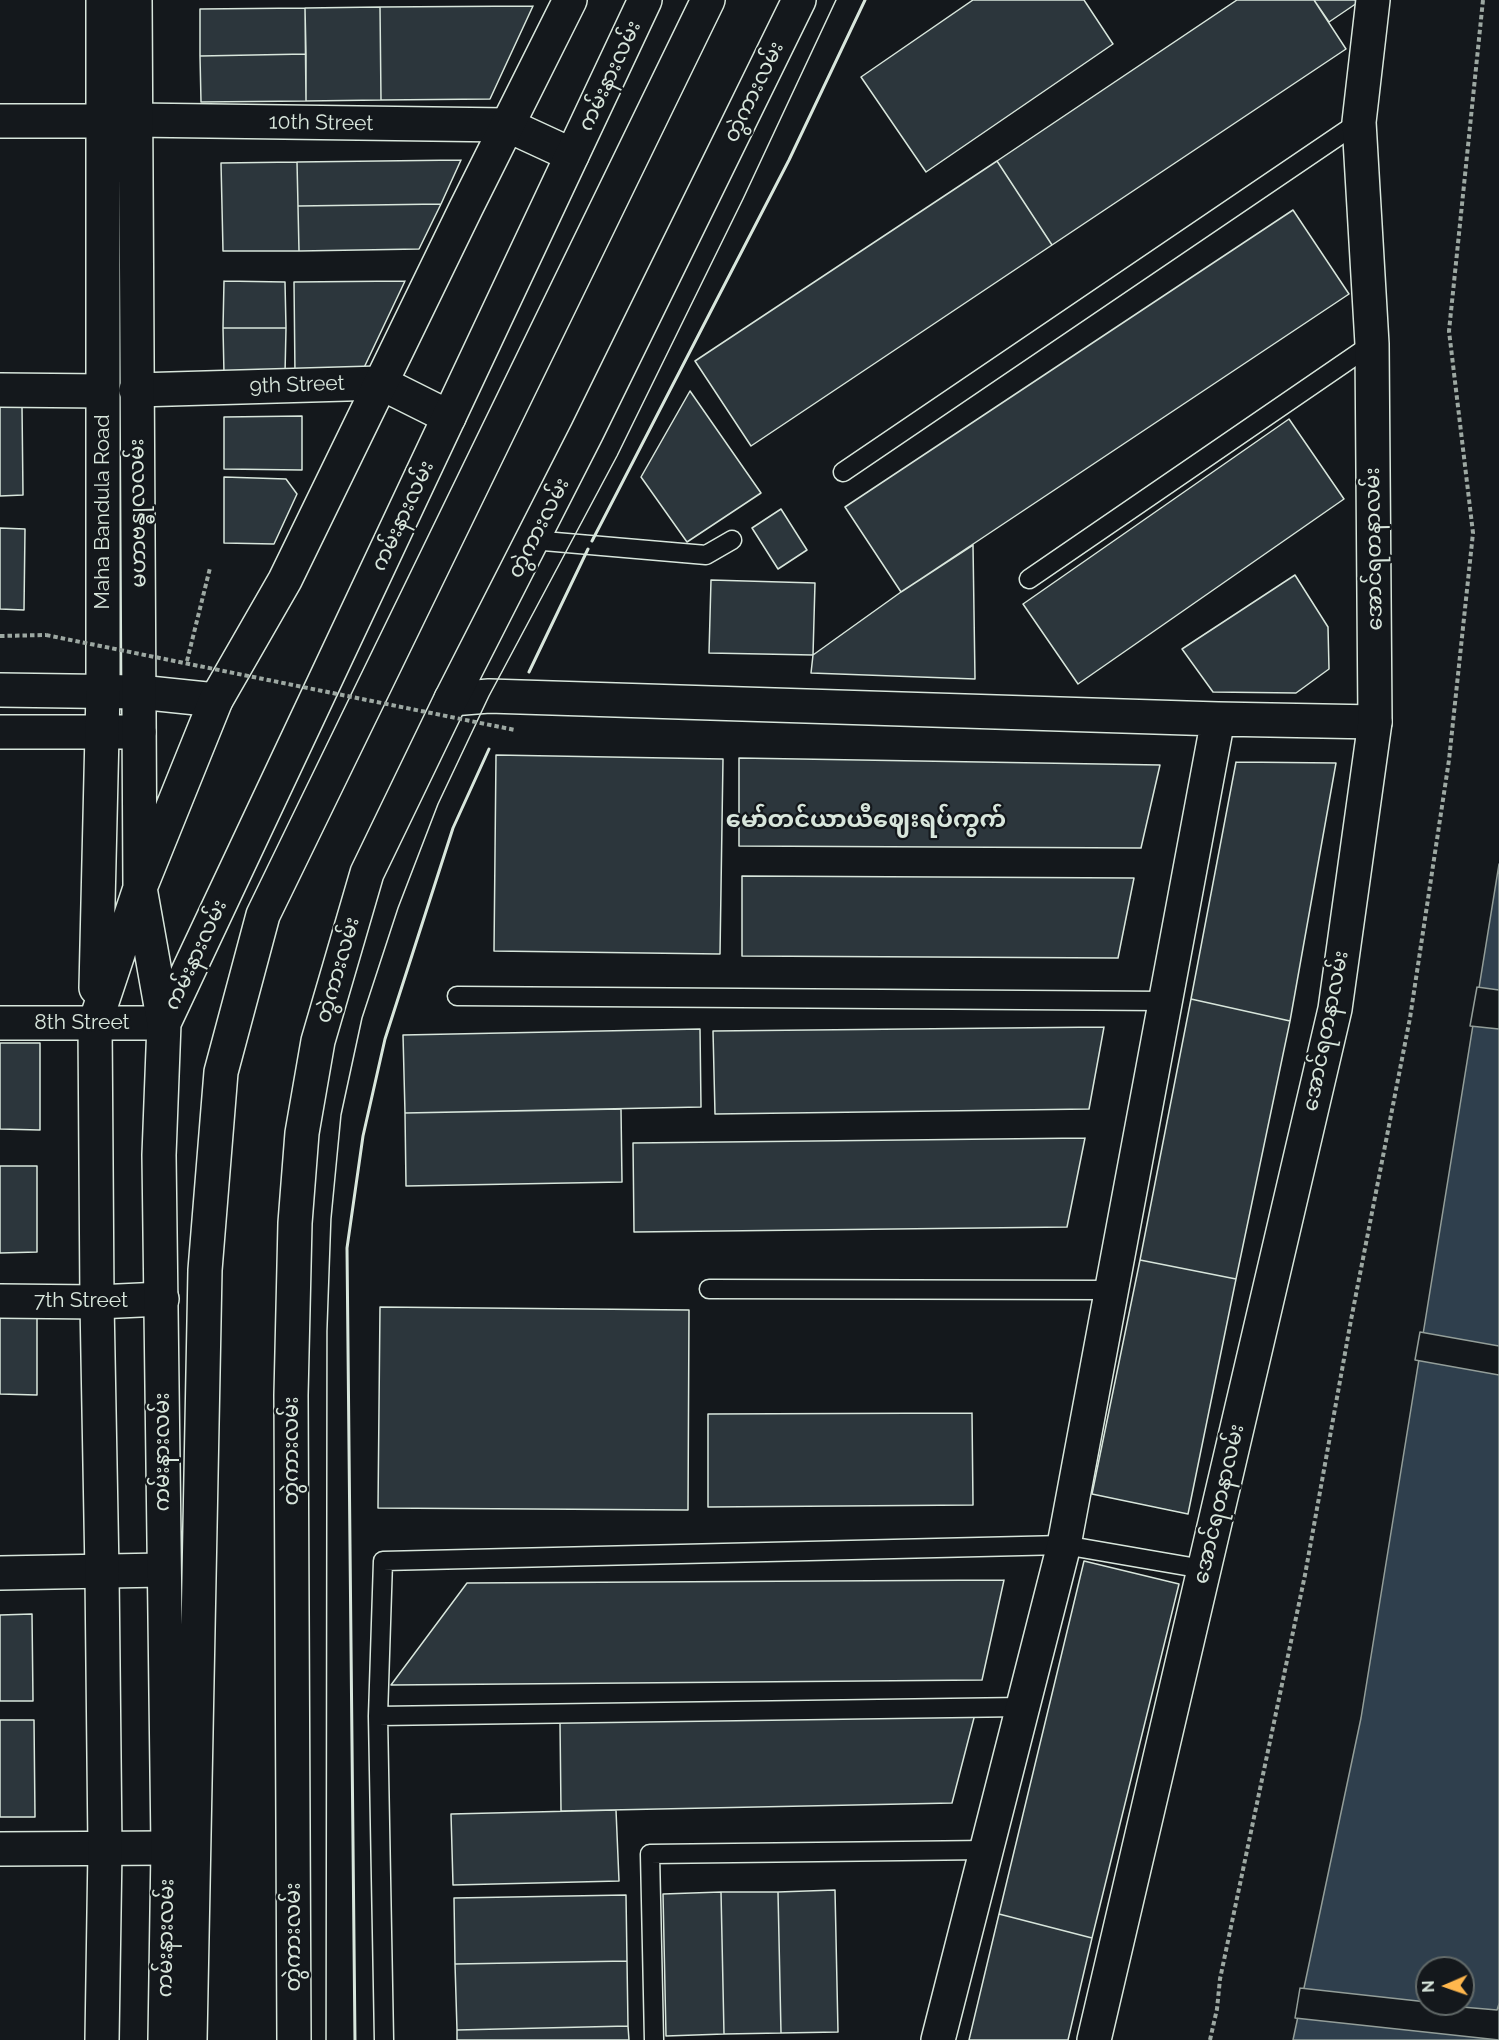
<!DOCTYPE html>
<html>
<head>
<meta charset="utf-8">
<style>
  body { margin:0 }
  #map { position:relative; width:1499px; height:2040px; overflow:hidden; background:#14181c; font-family:Raleway,sans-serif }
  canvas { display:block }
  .north { position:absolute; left:1415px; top:1956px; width:60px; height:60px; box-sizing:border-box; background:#14181c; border:2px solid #626a69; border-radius:50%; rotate:268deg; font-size:16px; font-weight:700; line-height:24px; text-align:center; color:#d8e6dc }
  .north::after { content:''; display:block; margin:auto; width:21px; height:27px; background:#ffb74d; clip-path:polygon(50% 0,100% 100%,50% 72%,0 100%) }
</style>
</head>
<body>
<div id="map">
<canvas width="1499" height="2040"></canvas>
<div class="north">N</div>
</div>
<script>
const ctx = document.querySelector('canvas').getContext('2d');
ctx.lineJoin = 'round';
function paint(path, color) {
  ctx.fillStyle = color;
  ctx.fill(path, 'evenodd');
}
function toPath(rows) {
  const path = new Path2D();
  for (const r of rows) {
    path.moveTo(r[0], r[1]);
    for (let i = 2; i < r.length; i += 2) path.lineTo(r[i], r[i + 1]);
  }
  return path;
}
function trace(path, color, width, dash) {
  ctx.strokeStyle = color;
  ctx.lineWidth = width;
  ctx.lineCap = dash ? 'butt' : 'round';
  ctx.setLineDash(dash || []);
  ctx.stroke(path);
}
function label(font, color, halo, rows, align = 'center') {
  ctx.font = font + ' Raleway,"Noto Sans Myanmar",sans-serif';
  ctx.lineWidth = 4.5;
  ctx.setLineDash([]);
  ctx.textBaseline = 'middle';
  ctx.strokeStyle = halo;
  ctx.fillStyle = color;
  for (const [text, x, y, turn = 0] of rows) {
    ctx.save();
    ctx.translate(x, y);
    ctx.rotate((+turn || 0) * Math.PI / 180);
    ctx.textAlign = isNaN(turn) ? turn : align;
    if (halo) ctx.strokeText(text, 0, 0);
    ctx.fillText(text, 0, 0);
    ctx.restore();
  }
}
const water = toPath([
  [1499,864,1499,2040,1293,2040,1361,1718,1499,864],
  [1427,1968,1463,1968,1463,2004,1427,2004,1427,1968]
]);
const pier = toPath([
  [1477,987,1499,990,1499,1029,1470,1026,1477,987],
  [1420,1332,1499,1346,1499,1375,1415,1360,1420,1332],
  [1300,1988,1427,2002,1427,2004,1497,2010,1499,2004,1499,2040,1295,2018,1300,1988]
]);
const building = toPath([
  [973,0,1084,0,1113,44,926,172,861,77,973,0],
  [1237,0,1314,0,1346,49,1052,245,997,161,1237,0],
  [1314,0,1355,0,1357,3,1329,22,1314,0],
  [533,6,490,99,381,100,380,7,533,6],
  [380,7,381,100,306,101,305,8,380,7],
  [305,8,306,54,200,56,200,9,305,8],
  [306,54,306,101,201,102,200,56,306,54],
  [461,160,441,204,298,206,297,162,461,160],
  [997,161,1052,245,751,446,695,361,997,161],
  [297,162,299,251,223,251,221,163,297,162],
  [441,204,419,249,299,251,298,206,441,204],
  [1293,210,1349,294,901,592,845,507,1293,210],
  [224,281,285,282,286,328,223,328,224,281],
  [405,281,361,374,295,375,294,282,405,281],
  [223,328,286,328,285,374,224,374,223,328],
  [690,391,761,493,687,542,641,477,690,391],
  [0,406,22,406,23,495,0,496,0,406],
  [302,416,302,470,224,469,224,417,302,416],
  [1289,419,1344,499,1078,684,1023,604,1289,419],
  [224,477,286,479,297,494,274,544,224,543,224,477],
  [781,509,807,550,778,569,752,528,781,509],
  [0,528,25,529,24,610,0,609,0,528],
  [973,545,975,679,811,673,813,655,901,592,973,545],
  [1295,575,1328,627,1329,669,1296,693,1213,692,1182,649,1295,575],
  [711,580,815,583,813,655,709,653,711,580],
  [496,755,723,759,720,954,494,951,496,755],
  [739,758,1160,765,1141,848,739,846,739,758],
  [1236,762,1336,763,1290,1021,1191,999,1236,762],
  [742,876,1134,878,1118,958,742,956,742,876],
  [1191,999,1290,1021,1236,1279,1140,1260,1191,999],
  [1104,1027,1089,1109,715,1114,713,1031,1104,1027],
  [700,1029,701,1107,405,1113,403,1035,700,1029],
  [0,1043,40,1043,40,1130,0,1129,0,1043],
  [621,1109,622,1182,406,1186,405,1113,621,1109],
  [1085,1138,1067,1227,634,1232,633,1143,1085,1138],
  [0,1166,37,1166,37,1252,0,1253,0,1166],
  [1140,1260,1236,1279,1188,1514,1092,1494,1140,1260],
  [37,1307,37,1395,0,1394,0,1308,37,1307],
  [380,1307,689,1310,688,1510,378,1508,380,1307],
  [972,1413,973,1505,708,1507,708,1414,972,1413],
  [1084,1561,1179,1584,1092,1938,999,1914,1084,1561],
  [1004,1580,982,1680,391,1685,467,1583,1004,1580],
  [32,1614,33,1701,0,1701,0,1615,32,1614],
  [975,1714,952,1803,561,1811,560,1722,975,1714],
  [0,1720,34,1720,35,1817,0,1817,0,1720],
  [616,1810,619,1881,453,1885,451,1814,616,1810],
  [835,1890,838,2032,781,2033,778,1892,835,1890],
  [721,1892,778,1892,781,2033,724,2034,721,1892],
  [721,1892,724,2034,666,2036,663,1894,721,1892],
  [626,1895,627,1961,455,1964,454,1898,626,1895],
  [999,1914,1092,1938,1068,2040,969,2040,999,1914],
  [627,1961,628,2026,457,2030,455,1964,627,1961],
  [628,2026,629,2040,457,2040,457,2030,628,2026]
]);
const path = toPath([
  [0,636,46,635],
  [187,661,210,568],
  [1210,2040,1217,2009,1220,1979,1305,1575,1351,1320,1410,1018,1449,760,1473,533,1449,331,1483,0]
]);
const service = toPath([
  [843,472,1359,122],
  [532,540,706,555,732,540],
  [1029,579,1372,344],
  [457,996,1165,1001],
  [709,1289,1110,1290],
  [378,1716,1022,1707],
  [384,2040,378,1716,383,1561,1064,1545,1203,1569],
  [654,2040,650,1854,986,1850]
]);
const minor = toPath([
  [135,120,507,125,572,155],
  [0,121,104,121],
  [0,390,103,391],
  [136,390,381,383,449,417],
  [451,699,489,696,1218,719,1375,722],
  [0,1023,164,1023],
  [0,1301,97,1302,162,1299],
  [0,1573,163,1570],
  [0,1849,168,1848],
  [938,2040,1064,1545,1218,719]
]);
const tertiary = toPath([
  [1094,2040,1335,1009,1375,722,1372,344,1359,122,1373,0]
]);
const secondary = toPath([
  [0,690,139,692,216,700],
  [0,732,139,732],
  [294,2040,291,1395,295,1223,302,1133,318,1041,367,873,451,699,587,432,799,0]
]);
const primary = toPath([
  [135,0,140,888,164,1023],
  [96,988,103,691,103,0],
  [102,2040,105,1849,102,1573,97,1302,95,1023,140,888,216,700,285,580,466,208,570,0],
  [165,2040,168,1848,159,1155,164,1023,645,0],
  [190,2040,205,1270,221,1072,263,915,708,0]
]);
const tram = toPath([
  [326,2040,327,1331,331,1219,341,1115,362,1018,398,908,438,804,489,696,617,456,743,199,836,0]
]);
const pathBridge = toPath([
  [46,635,515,730]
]);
const wall = toPath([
  [592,541,789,160,865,0],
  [529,672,588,549],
  [355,2040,347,1248,363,1136,385,1039,453,828,489,749]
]);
const streetNames = [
  ["ကမ်းနားလမ်း",610,76,-65],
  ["တွဲကားလမ်း",754,92,-64],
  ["10th Street",321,123,1],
  ["9th Street",297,385,-2],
  ["Maha Bandula Road",103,512,-90],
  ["မဟာဗန္ဓုလလမ်း",138,513,-91],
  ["ကမ်းနားလမ်း",403,516,-65],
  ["တွဲကားလမ်း",539,528,-63],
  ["အောင်ရတနာလမ်း",1374,549,-91],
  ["ကမ်းနားလမ်း",196,955,-65],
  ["တွဲကားလမ်း",338,970,-74],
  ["8th Street",82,1023],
  ["အောင်ရတနာလမ်း",1326,1031,-79],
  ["7th Street",81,1301],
  ["တွဲကားလမ်း",292,1451,-90],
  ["ကမ်းနားလမ်း",163,1452,-90],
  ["အောင်ရတနာလမ်း",1219,1504,-77],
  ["တွဲကားလမ်း",294,1937,-90],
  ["ကမ်းနားလမ်း",166,1938,-89]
];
const quarterNames = [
  ["မော်တင်ယာယီဈေးရပ်ကွက်",866,820]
];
paint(water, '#2f3f4d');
trace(water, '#939e99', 1.5);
paint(pier, '#14181c');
trace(pier, '#939e99', 1.5);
paint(building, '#2c363c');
trace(building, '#d8e6dc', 1.5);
trace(service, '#d8e6dc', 21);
trace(minor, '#d8e6dc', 36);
trace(tertiary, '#d8e6dc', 36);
trace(secondary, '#d8e6dc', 36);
trace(primary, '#d8e6dc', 36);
trace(path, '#9da8a2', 4, [4.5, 3]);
trace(service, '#14181c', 18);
trace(minor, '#14181c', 33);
trace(tertiary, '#14181c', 33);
trace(secondary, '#14181c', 33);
trace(primary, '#14181c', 33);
trace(tram, '#d8e6dc', 1.5);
trace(pathBridge, '#9da8a2', 4, [4.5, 3]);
trace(wall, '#d8e6dc', 3);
label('21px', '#d8e6dc', '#14181c', streetNames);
label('bold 24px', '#d8e6dc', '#14181c', quarterNames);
</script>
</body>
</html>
